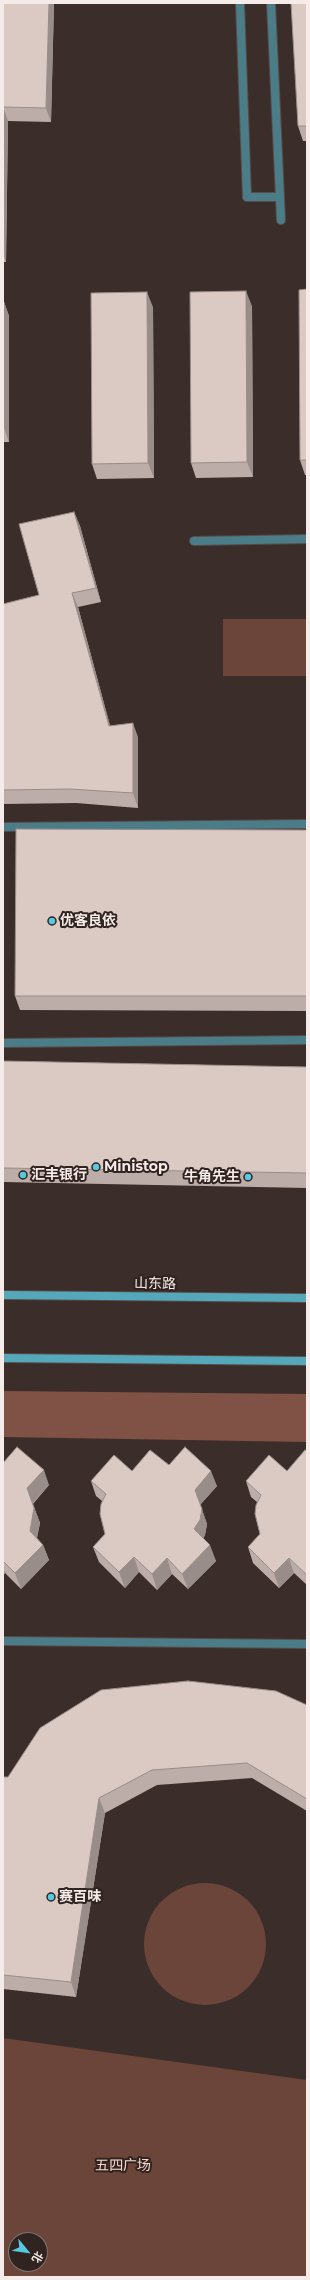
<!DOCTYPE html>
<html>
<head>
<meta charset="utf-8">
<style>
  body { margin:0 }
  #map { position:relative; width:310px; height:2280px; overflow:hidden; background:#3b2d29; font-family:Montserrat,"Noto Sans SC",sans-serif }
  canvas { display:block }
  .frame { position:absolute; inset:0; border:4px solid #f5ebe9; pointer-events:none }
  .north { position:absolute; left:8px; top:2232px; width:40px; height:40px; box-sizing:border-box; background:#31231f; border:1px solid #7f7370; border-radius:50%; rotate:119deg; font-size:11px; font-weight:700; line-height:16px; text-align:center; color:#f5ebe9 }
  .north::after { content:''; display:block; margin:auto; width:14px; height:18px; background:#56c9e1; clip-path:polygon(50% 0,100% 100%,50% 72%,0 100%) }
</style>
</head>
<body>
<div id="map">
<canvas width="310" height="2280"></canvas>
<div class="frame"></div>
<div class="north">北</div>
</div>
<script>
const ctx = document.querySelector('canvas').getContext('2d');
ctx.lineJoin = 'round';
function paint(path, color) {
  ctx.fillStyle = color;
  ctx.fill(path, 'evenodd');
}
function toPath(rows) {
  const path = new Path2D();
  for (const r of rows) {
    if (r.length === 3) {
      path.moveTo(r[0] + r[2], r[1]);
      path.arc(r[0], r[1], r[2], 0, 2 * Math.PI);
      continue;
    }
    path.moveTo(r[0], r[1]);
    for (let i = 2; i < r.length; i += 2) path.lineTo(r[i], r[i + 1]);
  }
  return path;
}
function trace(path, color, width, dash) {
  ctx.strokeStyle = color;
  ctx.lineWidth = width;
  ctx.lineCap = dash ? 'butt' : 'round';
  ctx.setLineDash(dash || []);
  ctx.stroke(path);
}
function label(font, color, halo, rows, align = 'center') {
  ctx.font = font + ' Montserrat,"Noto Sans SC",sans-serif';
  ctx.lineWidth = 4;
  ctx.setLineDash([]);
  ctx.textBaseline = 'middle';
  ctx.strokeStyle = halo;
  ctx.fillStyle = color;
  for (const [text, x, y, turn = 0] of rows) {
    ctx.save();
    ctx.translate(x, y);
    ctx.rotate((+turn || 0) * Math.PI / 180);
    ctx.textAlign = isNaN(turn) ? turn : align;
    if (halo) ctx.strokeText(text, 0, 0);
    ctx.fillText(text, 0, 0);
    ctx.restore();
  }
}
const green = toPath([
  [223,619,307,619,307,676,223,676],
  [205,1944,61],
  [3,2038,307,2080,307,2277,3,2277],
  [16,2240,40,2240,40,2264,16,2264]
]);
const forest = toPath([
  [3,1391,307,1394,307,1442,3,1437]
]);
const service = toPath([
  [240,3,247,197,280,197],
  [271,3,281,220],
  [194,541,307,539],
  [3,827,307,824],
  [3,1043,307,1040],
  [3,1641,307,1644]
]);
const secondary = toPath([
  [3,1295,307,1298],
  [3,1358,307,1361]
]);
const wall = toPath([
  [3,3,54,3,51,122,8,121,6,262,3,262],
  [307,3,307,141,303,141,298,126],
  [307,289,307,475,305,475,300,460],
  [3,302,4,302,9,316,9,442,3,442],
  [252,306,253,477,196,478,191,463],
  [153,307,154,478,97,479,92,464],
  [74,512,80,526,101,602,78,607,110,726,138,737,138,808,76,803,3,804,3,604,39,595],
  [307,830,307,1011,20,1010,15,996],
  [3,1061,307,1067,307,1188,3,1182],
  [307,1451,307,1585,294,1573,279,1588,253,1563,248,1547,260,1534,257,1502,251,1497,246,1481,287,1471],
  [3,1463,49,1485,33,1504,40,1523,37,1538,43,1545,49,1560,21,1589,5,1573,3,1575],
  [169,1465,217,1486,200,1505,207,1524,205,1535,203,1539,216,1561,188,1589,172,1574,157,1590,139,1572,125,1588,99,1562,93,1547,105,1534,102,1501,96,1496,91,1481,132,1471],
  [307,1705,307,1811,252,1778,157,1785,105,1813,76,1997,3,1989,3,1777,8,1777]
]);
const shadedWall = toPath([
  [49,3,54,3,51,122,46,108],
  [3,107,8,121,6,262,3,253],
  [246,291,252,306,253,477,247,462],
  [147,292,153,307,154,478,148,463],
  [4,302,9,316,9,442,4,428],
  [74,512,80,526,101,602,96,588],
  [72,593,78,607,114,740,109,726],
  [133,723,138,737,138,808,133,793],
  [44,1470,49,1485,32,1504,27,1488],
  [211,1471,217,1486,200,1505,195,1490],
  [34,1508,40,1523,35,1547,30,1531],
  [202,1509,207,1524,205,1535,200,1545,194,1529],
  [43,1545,49,1560,21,1589,15,1573],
  [210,1545,216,1561,188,1589,182,1574],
  [134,1557,139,1572,125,1588,119,1572],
  [167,1558,172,1574,157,1590,152,1574],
  [289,1558,294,1573,279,1588,274,1573],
  [3,1567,5,1573,3,1575],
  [99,1798,105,1813,76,1997,71,1982]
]);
const building = toPath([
  [3,3,49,3,46,108,3,107,3,3],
  [291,3,307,3,307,126,298,126,291,3],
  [307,289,307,460,300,460,299,290,307,289],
  [246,291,247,462,191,463,190,292,246,291],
  [147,292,148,463,92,464,91,293,147,292],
  [3,302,4,302,4,428,3,428,3,302],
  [74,512,96,588,72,593,109,726,133,723,133,793,70,789,3,790,3,604,39,595,19,524,74,512],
  [16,829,307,830,307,996,15,996,16,829],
  [3,1061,307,1067,307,1173,3,1168,3,1061],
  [17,1447,44,1470,27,1488,34,1508,30,1531,43,1545,15,1573,3,1561,3,1463,17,1447],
  [185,1447,211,1471,195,1490,202,1509,200,1520,194,1529,210,1545,182,1574,167,1558,152,1574,134,1557,119,1572,93,1547,105,1534,100,1514,101,1504,106,1494,91,1481,114,1455,132,1471,150,1450,169,1465,185,1447],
  [305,1450,307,1451,307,1575,289,1558,274,1573,248,1547,260,1534,255,1514,256,1505,261,1495,246,1481,269,1455,287,1471,305,1450],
  [188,1681,276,1691,307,1705,307,1799,247,1763,152,1770,99,1798,71,1982,3,1975,3,1777,8,1777,40,1728,101,1690,188,1681]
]);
const markers = [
  [52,921,4,"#56c9e1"],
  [96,1167,4,"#56c9e1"],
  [23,1175,4,"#56c9e1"],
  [248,1177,4,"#56c9e1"],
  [51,1897,4,"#56c9e1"]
];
const poiNames = [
  ["优客良依",60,921],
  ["Ministop",104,1167],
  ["汇丰银行",31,1175],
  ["牛角先生",240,1177,"right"],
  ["赛百味",59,1897]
];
const streetNames = [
  ["山东路",155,1284,1]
];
const parkNames = [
  ["五四广场",123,2166]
];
paint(green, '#6b443a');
paint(forest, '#805145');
trace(service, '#594b48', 10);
trace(secondary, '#594b48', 10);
trace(service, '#4b7d88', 8);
trace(secondary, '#54a8ba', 8);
paint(wall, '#bcada9');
paint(shadedWall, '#998d89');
paint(building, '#dbc9c4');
trace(building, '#998d89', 1);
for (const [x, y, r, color] of markers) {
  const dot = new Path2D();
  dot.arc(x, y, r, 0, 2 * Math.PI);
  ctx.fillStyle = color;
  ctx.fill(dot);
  trace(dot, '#31231f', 1.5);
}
label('bold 14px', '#f5ebe9', '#31231f', poiNames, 'left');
label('14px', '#f5ebe9', '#31231f', streetNames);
label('14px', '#f6d6cd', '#31231f', parkNames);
</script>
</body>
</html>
